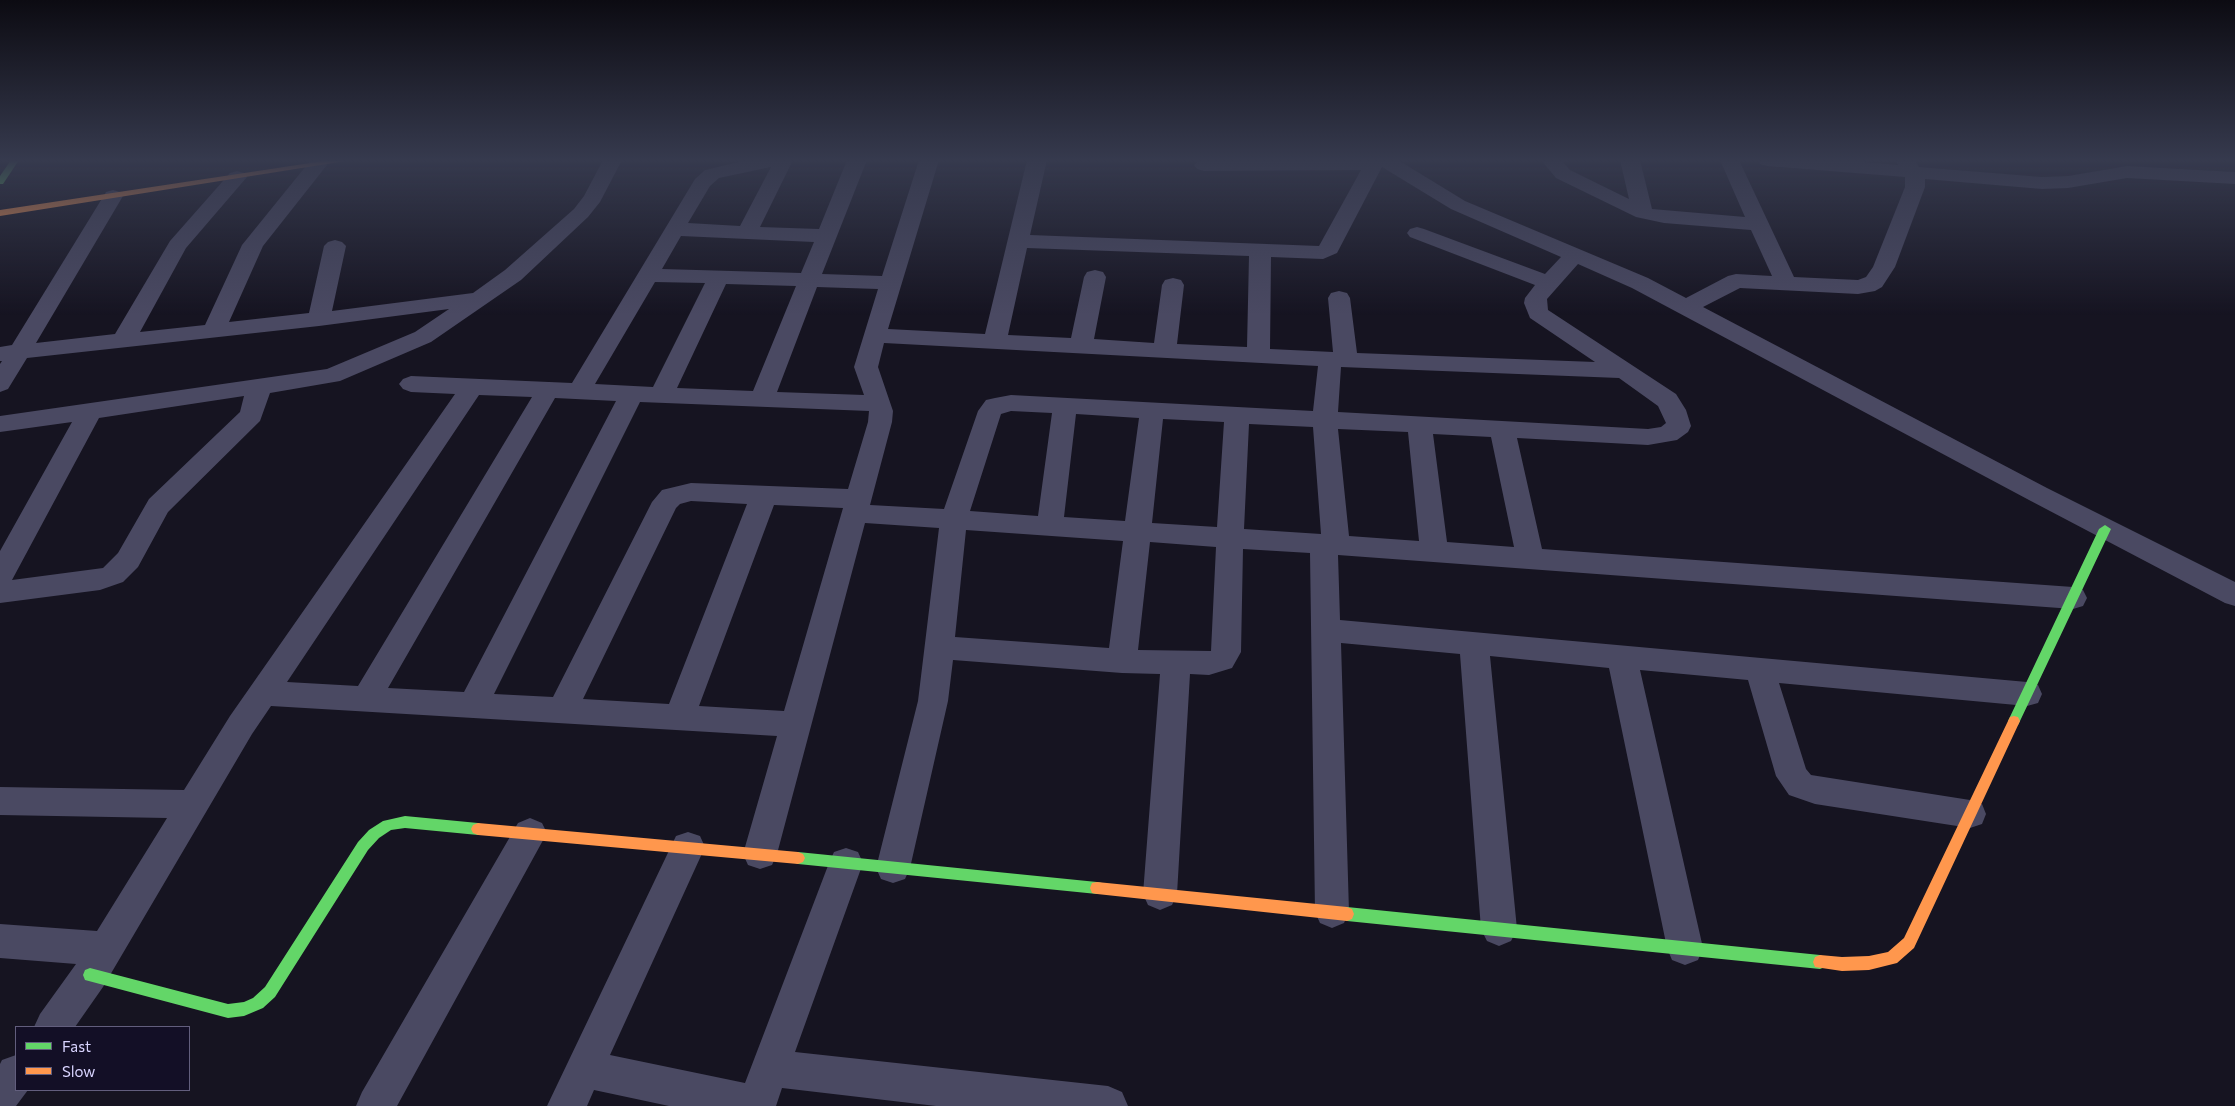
<!DOCTYPE html>
<html>
<head>
<meta charset="utf-8">
<style>
  body { margin:0 }
  #map { position:relative; width:2235px; height:1106px; overflow:hidden; background:#161421; font-family:Commissioner,sans-serif }
  canvas { display:block }
  .legend { position:absolute; left:15px; top:1026px; width:175px; height:65px; box-sizing:border-box; background:#130f26; border:1px solid #625e7d; margin:0; padding:6px 9px; list-style:none; font-size:15px; color:#d9d4ff }
  .legend li { display:flex; align-items:center; gap:10px; height:25px }
  .legend b { width:25px; border:1px solid #625e7d }
</style>
</head>
<body>
<div id="map">
<canvas width="2235" height="1106"></canvas>
<ul class="legend">
<li><b style="height:6px;background:#63d668"></b>Fast</li>
<li><b style="height:6px;background:#ff974d"></b>Slow</li>
</ul>
</div>
<script>
const ctx = document.querySelector('canvas').getContext('2d');
ctx.lineJoin = 'round';
function toPath(rows) {
  const path = new Path2D();
  for (const r of rows) {
    path.moveTo(r[0], r[1]);
    for (let i = 2; i < r.length; i += 2) path.lineTo(r[i], r[i + 1]);
  }
  return path;
}
function paint(path, color) {
  ctx.fillStyle = color;
  ctx.fill(path, 'evenodd');
}
const street = toPath([
  [603,160,622,160,600,202,588,217,521,280,431,342,340,381,270,393,260,421,168,512,138,567,123,582,100,590,0,603,0,551,72,422,0,432,0,416,327,369,415,332,449,309,319,326,27,358,8,389,0,392,0,364,2,361,0,361,0,347,12,345,106,192,113,190,120,192,123,196,36,343,115,334,170,241,230,173,237,171,244,173,247,177,186,248,140,332,205,325,242,245,310,161,324,161,327,165,263,246,229,322,309,313,324,246,328,242,335,240,342,242,346,246,332,311,473,293,505,270,574,209,584,196,603,160],
  [244,396,240,412,149,499,118,553,103,568,12,580,99,418,244,396],
  [747,160,793,160,760,227,819,229,847,160,867,160,822,274,882,276,919,160,939,160,888,329,985,334,1027,160,1047,160,1030,235,1319,246,1361,170,1204,171,1197,169,1194,165,1199,160,1398,160,1465,201,1648,278,1686,298,1728,276,1736,274,1772,276,1751,230,1664,223,1636,217,1556,178,1541,160,1561,160,1570,170,1629,199,1620,160,1640,160,1652,209,1745,217,1720,160,1739,160,1794,277,1858,280,1866,277,1873,267,1905,187,1905,177,1767,166,1760,164,1758,160,1841,160,1898,165,1896,160,1915,160,1919,167,2042,177,2068,176,2127,166,2235,172,2235,184,2127,178,2068,188,2042,189,1925,179,1925,187,1895,267,1882,287,1875,291,1858,294,1740,288,1703,307,2047,488,2235,582,2235,606,2225,603,2029,500,1632,288,1578,264,1547,299,1548,310,1676,394,1686,410,1691,426,1688,432,1677,440,1648,445,1517,438,1542,549,2073,587,2083,590,2087,598,2083,606,2073,609,1338,555,1340,620,2027,682,2038,685,2042,694,2038,703,2027,706,1779,683,1806,769,1811,775,1970,800,1982,804,1986,814,1982,824,1970,828,1815,804,1789,795,1776,776,1748,680,1640,670,1703,948,1698,960,1685,965,1672,960,1667,948,1609,668,1490,656,1517,929,1511,941,1499,946,1487,941,1481,929,1460,654,1341,643,1349,912,1344,923,1332,928,1320,923,1315,912,1310,553,1243,549,1241,652,1232,668,1209,675,1190,674,1177,894,1172,905,1160,910,1148,905,1143,894,1160,674,1122,673,953,660,948,701,910,868,905,879,893,883,881,879,876,868,918,701,939,528,865,523,777,854,772,865,760,869,748,865,743,854,777,736,271,706,252,734,103,987,75,1027,34,1027,40,1014,76,964,0,958,0,924,97,931,167,818,0,815,0,787,184,790,230,716,455,394,411,392,403,389,399,384,403,379,411,376,572,383,695,179,705,170,747,160],
  [771,167,740,226,688,223,710,186,719,178,771,167],
  [1382,167,1451,209,1561,257,1545,274,1424,229,1417,227,1410,229,1407,233,1410,237,1535,285,1525,298,1524,303,1530,318,1595,362,1357,353,1350,298,1347,293,1339,291,1331,293,1328,298,1333,352,1270,349,1271,257,1323,259,1337,253,1382,167],
  [681,236,814,242,801,273,662,269,681,236],
  [1027,248,1249,256,1247,347,1177,344,1184,285,1181,280,1173,278,1165,280,1162,285,1154,343,1094,339,1106,277,1103,272,1095,270,1087,272,1084,277,1071,338,1008,335,1027,248],
  [655,282,705,283,653,387,595,384,655,282],
  [726,284,796,286,753,391,677,388,726,284],
  [817,287,878,289,854,367,864,395,777,392,817,287],
  [884,343,1318,366,1313,411,1011,395,995,398,986,400,978,411,944,509,870,505,892,422,893,411,878,367,884,343],
  [1341,367,1619,378,1658,406,1666,423,1661,427,1648,429,1338,412,1341,367],
  [479,395,532,397,358,686,287,682,479,395],
  [555,398,616,401,464,692,388,688,555,398],
  [640,402,869,411,868,422,848,489,691,483,662,490,652,502,553,697,494,694,640,402],
  [1011,411,1052,413,1038,516,970,511,1001,414,1011,411],
  [1076,414,1139,418,1125,521,1064,517,1076,414],
  [1163,419,1224,422,1217,527,1152,523,1163,419],
  [1249,424,1313,427,1321,534,1244,529,1249,424],
  [1338,429,1408,432,1419,541,1349,536,1338,429],
  [1433,434,1491,437,1514,547,1447,542,1433,434],
  [691,501,747,504,669,704,583,699,676,508,680,504,691,501],
  [774,505,843,508,784,711,699,706,774,505],
  [966,530,1123,541,1109,648,955,637,966,530],
  [1150,542,1216,547,1211,651,1138,650,1150,542],
  [530,818,542,823,547,833,397,1106,356,1106,362,1092,518,823,530,818],
  [688,832,700,836,705,847,610,1055,745,1083,829,863,834,852,846,848,858,852,863,863,795,1052,1108,1086,1122,1092,1128,1106,936,1106,782,1088,776,1106,669,1106,594,1090,587,1106,547,1106,676,836,688,832],
  [16,1055,16,1090,28,1090,16,1106,0,1106,0,1064,2,1060,16,1055]
]);
const fast = toPath([
  [11,160,19,160,3,184,0,184,0,176,11,160],
  [2105,525,2111,529,2020,721,2018,725,2014,726,2010,725,2008,721,2099,529,2105,525],
  [405,816,478,823,483,825,485,829,483,833,478,835,405,828,391,830,379,838,368,850,275,997,263,1008,244,1016,228,1018,85,980,83,975,85,970,90,968,228,1004,244,1002,253,998,265,987,358,842,369,830,383,821,405,816],
  [798,852,1097,882,1102,883,1104,888,1102,893,1097,894,798,864,793,862,791,858,793,854,798,852],
  [1347,907,1820,955,1825,957,1827,962,1825,967,1820,969,1347,921,1342,919,1340,914,1342,909,1347,907]
]);
const slow = toPath([
  [330,160,352,160,0,216,0,210,330,160],
  [2014,716,2018,717,2020,721,1914,948,1897,963,1869,970,1842,971,1815,967,1813,962,1815,957,1820,955,1842,957,1869,956,1888,952,1904,938,2008,721,2010,717,2014,716],
  [478,823,798,852,803,854,805,858,803,862,798,864,478,835,473,833,471,829,473,825,478,823],
  [1097,882,1347,907,1352,909,1354,914,1352,919,1347,921,1097,894,1092,893,1090,888,1092,883,1097,882]
]);
paint(street, '#4a4962');
paint(fast, '#63d668');
paint(slow, '#ff974d');
const sky = ctx.createLinearGradient(0, 0, 0, 315);
sky.addColorStop(0, '#0c0b12');
sky.addColorStop(0.51, '#363a4e');
sky.addColorStop(1, '#363a4e00');
ctx.fillStyle = sky;
ctx.fillRect(0, 0, 2235, 315);
</script>
</body>
</html>
